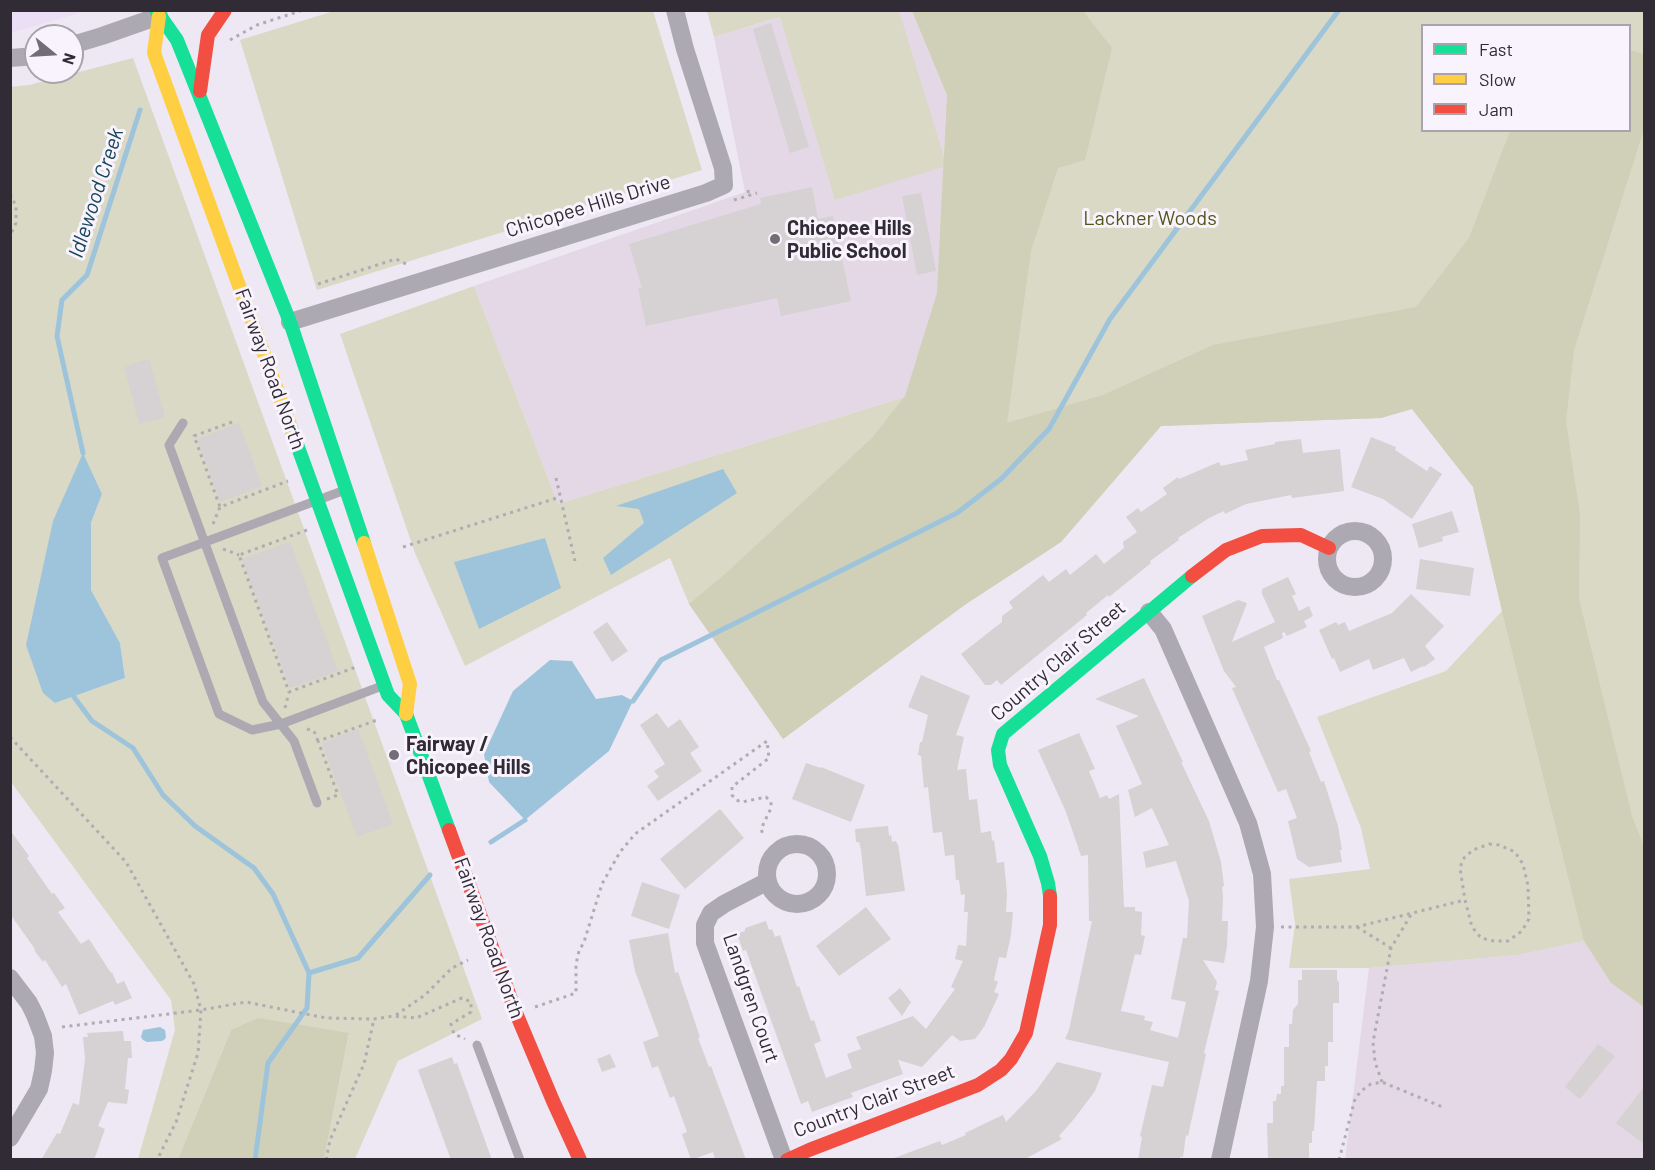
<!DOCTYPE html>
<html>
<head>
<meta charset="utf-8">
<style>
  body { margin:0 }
  #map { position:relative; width:1655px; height:1170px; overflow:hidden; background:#eee8f4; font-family:Barlow,sans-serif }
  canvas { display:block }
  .frame { position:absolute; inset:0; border:12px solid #302b34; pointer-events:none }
  .legend { position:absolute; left:1421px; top:24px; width:210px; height:108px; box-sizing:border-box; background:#f8f3fc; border:2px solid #a8a3ac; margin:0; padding:8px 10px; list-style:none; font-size:18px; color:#302b34 }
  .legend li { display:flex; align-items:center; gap:12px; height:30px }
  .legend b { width:30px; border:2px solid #a8a3ac }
  .north { position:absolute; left:24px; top:24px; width:60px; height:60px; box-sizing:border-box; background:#f8f3fc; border:2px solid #a8a3ac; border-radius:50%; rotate:108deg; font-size:16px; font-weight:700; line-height:24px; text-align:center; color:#302b34 }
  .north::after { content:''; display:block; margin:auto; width:21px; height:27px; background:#726d77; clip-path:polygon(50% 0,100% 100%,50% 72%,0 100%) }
</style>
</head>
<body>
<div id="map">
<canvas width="1655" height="1170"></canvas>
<div class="frame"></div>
<ul class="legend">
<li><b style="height:8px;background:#16e098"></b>Fast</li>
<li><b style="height:8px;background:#ffcf43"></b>Slow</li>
<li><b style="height:8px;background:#f24e42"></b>Jam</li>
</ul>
<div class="north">N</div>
</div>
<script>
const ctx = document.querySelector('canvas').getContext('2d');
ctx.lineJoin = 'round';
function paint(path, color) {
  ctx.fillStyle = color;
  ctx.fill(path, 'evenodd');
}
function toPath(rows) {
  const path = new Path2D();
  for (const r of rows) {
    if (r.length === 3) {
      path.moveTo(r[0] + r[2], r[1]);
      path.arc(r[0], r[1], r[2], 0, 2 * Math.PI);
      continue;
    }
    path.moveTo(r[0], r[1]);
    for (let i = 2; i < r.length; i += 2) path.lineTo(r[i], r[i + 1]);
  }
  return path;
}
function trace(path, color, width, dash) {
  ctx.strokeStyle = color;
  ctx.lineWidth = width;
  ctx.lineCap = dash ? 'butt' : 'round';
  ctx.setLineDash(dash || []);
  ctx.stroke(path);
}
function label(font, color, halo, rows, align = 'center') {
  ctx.font = font + ' Barlow,sans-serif';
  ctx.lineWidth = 6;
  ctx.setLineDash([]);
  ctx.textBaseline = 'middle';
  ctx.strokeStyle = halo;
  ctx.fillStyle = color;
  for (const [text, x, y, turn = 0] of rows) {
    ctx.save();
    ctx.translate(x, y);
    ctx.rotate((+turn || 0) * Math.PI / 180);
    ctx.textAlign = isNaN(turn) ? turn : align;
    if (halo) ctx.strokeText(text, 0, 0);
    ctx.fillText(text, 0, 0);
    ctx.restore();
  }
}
const built = toPath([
  [11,10,79,10,79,13,11,33]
]);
const education = toPath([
  [801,11,912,11,947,95,937,293,905,397,558,504,474,286,745,192,714,37],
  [1584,941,1611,983,1644,1007,1644,1159,1345,1160,1369,968,1518,955]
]);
const green = toPath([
  [334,11,653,11,702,170,317,290,240,40],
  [707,11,899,11,944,157,947,95,912,11,1644,11,1644,1007,1611,983,1584,941,1518,955,1369,968,1289,968,1295,924,1289,879,1370,869,1361,828,1317,717,1446,671,1502,611,1473,487,1412,409,1381,418,1161,426,1061,542,966,604,783,739,689,604,670,558,465,666,415,553,340,334,474,286,558,504,905,397,937,293,943,167,835,200,780,17,714,37],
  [1422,26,1630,26,1630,130,1422,130],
  [133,58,482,1019,398,1061,355,1159,324,1159,349,1034,231,1030,178,1159,138,1159,175,1030,171,1000,11,782,10,87,29,85],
  [83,454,102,494,91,523,91,590,120,643,125,678,55,703]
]);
const forest = toPath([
  [912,11,1083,11,1112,48,1085,160,1058,168,1031,251,1007,423,1103,395,1213,345,1416,307,1469,238,1510,131,1630,130,1630,50,1644,54,1644,129,1574,350,1566,421,1580,515,1579,599,1632,816,1644,847,1644,1007,1611,983,1584,941,1502,611,1473,487,1412,409,1381,418,1161,426,1061,542,966,604,783,739,689,604,724,575,872,438,905,396,937,293,947,95],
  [258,1018,349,1033,324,1159,178,1159,231,1030]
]);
const water = toPath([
  [83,453,102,494,91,523,91,590,120,643,125,678,55,703,43,693,26,645,53,521],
  [723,469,737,493,611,575,603,558,644,523,639,509,616,506],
  [545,538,561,588,479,629,454,562],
  [550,660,572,661,596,699,622,695,633,701,609,751,525,820,489,782,484,754,513,691],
  [160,1027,165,1030,166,1037,165,1039,162,1041,147,1042,143,1040,141,1037,143,1030]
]);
const stream = toPath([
  [83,453,57,336,62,300,87,275,140,110],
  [74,697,92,721,133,748,163,795,195,826,254,868,273,894,309,973,307,1008,268,1063,255,1160],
  [633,701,661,660,957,513,1001,479,1049,429,1110,319,1339,10],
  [491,842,525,820],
  [309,973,358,958,430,875]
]);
const building = toPath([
  [771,23,809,147,790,153,753,29],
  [812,187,818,219,833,216,851,301,781,316,777,298,646,326,638,288,642,288,629,244,761,204,760,198],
  [921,193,936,271,917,275,902,196],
  [149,359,165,417,139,424,124,366],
  [239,423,262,486,220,502,197,439],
  [1371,437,1396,447,1395,450,1427,471,1430,466,1442,474,1412,519,1383,499,1351,487],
  [1301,439,1303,453,1340,449,1344,491,1292,498,1291,495,1246,504,1225,514,1224,511,1209,518,1178,538,1179,540,1150,561,1151,563,1109,597,1108,595,1086,613,1087,615,1001,685,997,680,991,685,985,685,961,654,1002,622,1002,616,1013,608,1009,602,1043,575,1049,582,1066,569,1070,575,1096,554,1104,564,1124,548,1123,542,1137,532,1126,517,1138,508,1141,512,1167,494,1163,488,1178,477,1179,479,1219,462,1221,466,1248,460,1245,450,1275,444,1275,442],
  [1452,511,1459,532,1442,537,1443,541,1419,548,1412,524],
  [290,542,338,671,290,688,242,559],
  [1420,559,1474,568,1470,596,1416,589],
  [1288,577,1296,594,1292,596,1299,611,1309,606,1313,616,1304,621,1307,627,1287,636,1284,632,1282,633,1283,638,1264,647,1277,680,1279,680,1311,751,1309,752,1321,782,1324,781,1338,826,1342,850,1340,850,1342,862,1309,867,1297,859,1288,821,1297,818,1286,789,1278,792,1232,688,1236,687,1224,671,1202,616,1238,600,1247,603,1232,642,1275,622,1262,594,1262,589],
  [1411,594,1444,626,1425,646,1435,659,1424,667,1423,666,1411,672,1404,658,1373,670,1369,659,1340,672,1334,658,1332,659,1319,630,1336,622,1338,625,1345,622,1349,631,1392,613],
  [607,622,628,651,612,662,593,632],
  [921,675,970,696,956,735,964,737,957,770,966,769,969,800,977,799,981,833,991,831,992,841,994,840,997,863,1004,862,1007,893,1006,912,1013,912,1011,935,1006,958,999,957,994,980,998,982,994,992,999,994,984,1027,975,1039,960,1041,952,1035,922,1067,898,1060,903,1074,851,1093,853,1097,812,1112,808,1101,801,1104,746,950,743,951,737,934,745,931,745,928,766,921,769,930,772,929,775,937,780,935,797,987,799,986,811,1021,814,1020,821,1041,814,1044,826,1078,852,1068,847,1054,861,1049,856,1037,913,1016,926,1029,955,989,951,987,963,961,955,959,958,945,966,946,968,912,964,912,965,894,961,895,959,880,956,880,954,855,945,856,942,832,933,833,928,787,924,788,921,756,918,755,920,742,922,742,928,715,908,707],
  [1144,678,1175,745,1183,762,1181,762,1209,821,1221,862,1224,886,1222,887,1223,896,1222,921,1228,921,1227,946,1224,963,1203,960,1217,982,1215,990,1219,991,1204,1053,1206,1054,1188,1136,1186,1135,1183,1157,1180,1157,1180,1160,1138,1160,1142,1137,1140,1136,1152,1085,1163,1087,1169,1062,1065,1039,1069,1030,1092,921,1089,921,1088,855,1081,856,1066,812,1038,750,1079,733,1095,769,1089,771,1100,798,1107,795,1109,799,1119,794,1124,907,1135,907,1135,911,1142,912,1141,935,1145,936,1141,955,1135,954,1121,1011,1145,1016,1144,1020,1153,1022,1150,1030,1178,1038,1186,1002,1171,999,1183,938,1187,938,1189,901,1176,861,1146,868,1143,852,1169,845,1152,808,1135,817,1128,790,1142,784,1116,726,1139,716,1095,699],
  [657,713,668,728,680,719,699,747,690,753,702,771,658,801,647,786,659,777,654,771,665,764,640,725],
  [358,729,393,824,357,837,322,743],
  [806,763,821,768,821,767,865,785,851,822,792,799],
  [720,809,744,838,685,889,660,859],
  [888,826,889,836,891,835,892,842,896,841,897,844,898,844,905,891,866,896,861,850,859,842,856,842,855,829],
  [10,830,29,856,27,858,52,894,54,893,65,908,58,912,81,944,89,939,111,973,112,972,117,984,124,981,132,998,115,1005,113,1001,79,1015,66,984,62,987,45,960,43,962,34,950,35,949,10,914],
  [642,882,680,895,669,929,631,916],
  [866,907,891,939,839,976,816,946],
  [668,933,675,973,678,972,700,1037,698,1038,709,1067,711,1066,746,1160,715,1160,713,1152,691,1160,682,1134,687,1132,674,1096,670,1098,658,1066,652,1068,643,1042,659,1036,635,971,629,940],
  [1302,970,1337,970,1337,980,1339,982,1339,1003,1333,1003,1333,1042,1328,1042,1328,1066,1325,1066,1325,1081,1317,1081,1314,1131,1312,1131,1312,1143,1309,1143,1309,1158,1268,1158,1267,1123,1273,1123,1273,1101,1276,1101,1277,1094,1281,1094,1281,1086,1284,1086,1284,1047,1289,1047,1289,1024,1292,1024,1293,1010,1298,1004,1298,980,1302,980],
  [900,988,911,1002,902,1016,888,998],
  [123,1031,124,1041,131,1041,132,1058,128,1058,125,1089,129,1090,127,1104,108,1102,98,1126,105,1129,94,1160,41,1160,57,1133,60,1134,73,1103,79,1105,85,1059,83,1037,88,1037,87,1033],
  [1598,1044,1615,1056,1580,1099,1565,1087],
  [610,1054,616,1067,602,1072,597,1059],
  [452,1057,454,1064,457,1063,492,1160,451,1160,418,1070],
  [1057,1062,1102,1073,1095,1091,1074,1119,1059,1136,1062,1139,1023,1160,894,1160,894,1158,940,1141,942,1145,966,1135,965,1133,1003,1115,1006,1122,1036,1091],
  [1644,1087,1644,1144,1616,1123]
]);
const path = toPath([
  [230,40,257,25,303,10],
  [748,190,749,196],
  [10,194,16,206,16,223,10,236],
  [734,200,757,193],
  [318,284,396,259,410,266],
  [232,422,194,436,220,507,288,481],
  [556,478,575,561],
  [213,524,220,507],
  [307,530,239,555,289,692,356,667],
  [403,547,560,497],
  [223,549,239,555],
  [285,708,289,692],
  [307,729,314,731,318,741],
  [10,737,126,862,194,984,201,1010,198,1053,176,1122,157,1160],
  [327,799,338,795,318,741,380,719],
  [1489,844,1499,845,1515,852,1523,864,1528,886,1529,919,1522,931,1508,941,1494,941,1481,938,1472,927,1465,900,1460,868,1463,859,1473,850,1489,844],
  [1281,927,1356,927,1465,900],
  [1357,927,1391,948],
  [535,1007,576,993,576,964,579,951,584,942,602,884,620,852,635,834,767,741,769,758,732,787,732,795,736,800,742,802,766,797,771,802,771,808,761,829,764,837],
  [396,1015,425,995,452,968,468,960],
  [62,1027,201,1010,246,1002,326,1018,374,1019,394,1016,416,1018,462,998,471,1002,471,1012,451,1024,454,1034,465,1039],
  [1382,1082,1375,1062,1373,1042,1391,948,1412,913],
  [326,1160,330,1140,364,1064,374,1019],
  [1339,1160,1355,1099,1361,1091,1371,1084,1382,1082,1445,1108]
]);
const lane = toPath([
  [183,423,169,445,263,702,294,741,317,803],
  [345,490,162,558,219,714,252,730,281,724,382,686],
  [477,1045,520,1160]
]);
const street = toPath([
  [72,45,102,36,159,16],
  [10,58,36,56],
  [290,322,706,193,724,185,723,168,685,49,675,10],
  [1355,559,28],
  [1149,612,1163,629,1248,823,1262,874,1265,927,1259,981,1220,1160],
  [797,874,30],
  [768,881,724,904,711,913,705,925,705,943,784,1160],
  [10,978,29,1003,35,1015,43,1036,45,1053,43,1071,39,1089,10,1138]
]);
const fast = toPath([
  [156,10,177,40,290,322,364,543],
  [291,428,388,695,406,714,449,830],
  [1050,896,1048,883,1040,856,1000,765,998,750,1003,734,1192,576]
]);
const slow = toPath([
  [159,16,154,53,291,428],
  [364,543,410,684,406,714]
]);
const jam = toPath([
  [200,91,208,35,225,10],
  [1192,576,1226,550,1262,536,1301,535,1329,548],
  [449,830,516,1013,553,1101,580,1160],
  [787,1160,809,1150,978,1085,1001,1070,1011,1059,1026,1033,1050,925,1050,896]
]);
const markers = [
  [775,239,6,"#726d77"],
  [394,755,6,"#726d77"]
];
const streetNames = [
  ["Chicopee Hills Drive",588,206,-17],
  ["Fairway Road North",270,369,70],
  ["Country Clair Street",1058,661,-41],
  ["Fairway Road North",489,938,70],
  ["Landgren Court",751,998,71],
  ["Country Clair Street",874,1101,-21]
];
const parkNames = [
  ["Lackner Woods",1150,218]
];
const poiNames = [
  ["Chicopee Hills",787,228],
  ["Public School",787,251],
  ["Fairway /",406,744],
  ["Chicopee Hills",406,767]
];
const waterNames = [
  ["Idlewood Creek",96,193,-72]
];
paint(built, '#ebdff5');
paint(education, '#e4d8e6');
paint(green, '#d9d9c5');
paint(forest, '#d0d0b9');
paint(water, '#9ec4dc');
trace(stream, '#9ec4dc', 5);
paint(building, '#d6d1d2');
trace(path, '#afacb3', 3, [3, 4.5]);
trace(lane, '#ada9b2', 9);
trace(street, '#ada9b2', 18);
trace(fast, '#16e098', 14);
trace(slow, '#ffcf43', 14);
trace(jam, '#f24e42', 14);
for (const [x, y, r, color] of markers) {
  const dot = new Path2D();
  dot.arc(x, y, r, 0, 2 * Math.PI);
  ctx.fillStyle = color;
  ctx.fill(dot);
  trace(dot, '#f8f3fc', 2);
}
label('20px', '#302b34', '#f8f3fc', streetNames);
label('20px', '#525519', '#f8f3fc', parkNames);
label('bold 20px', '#302b34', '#f8f3fc', poiNames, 'left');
label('italic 21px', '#17465b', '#f8f3fc', waterNames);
</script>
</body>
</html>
